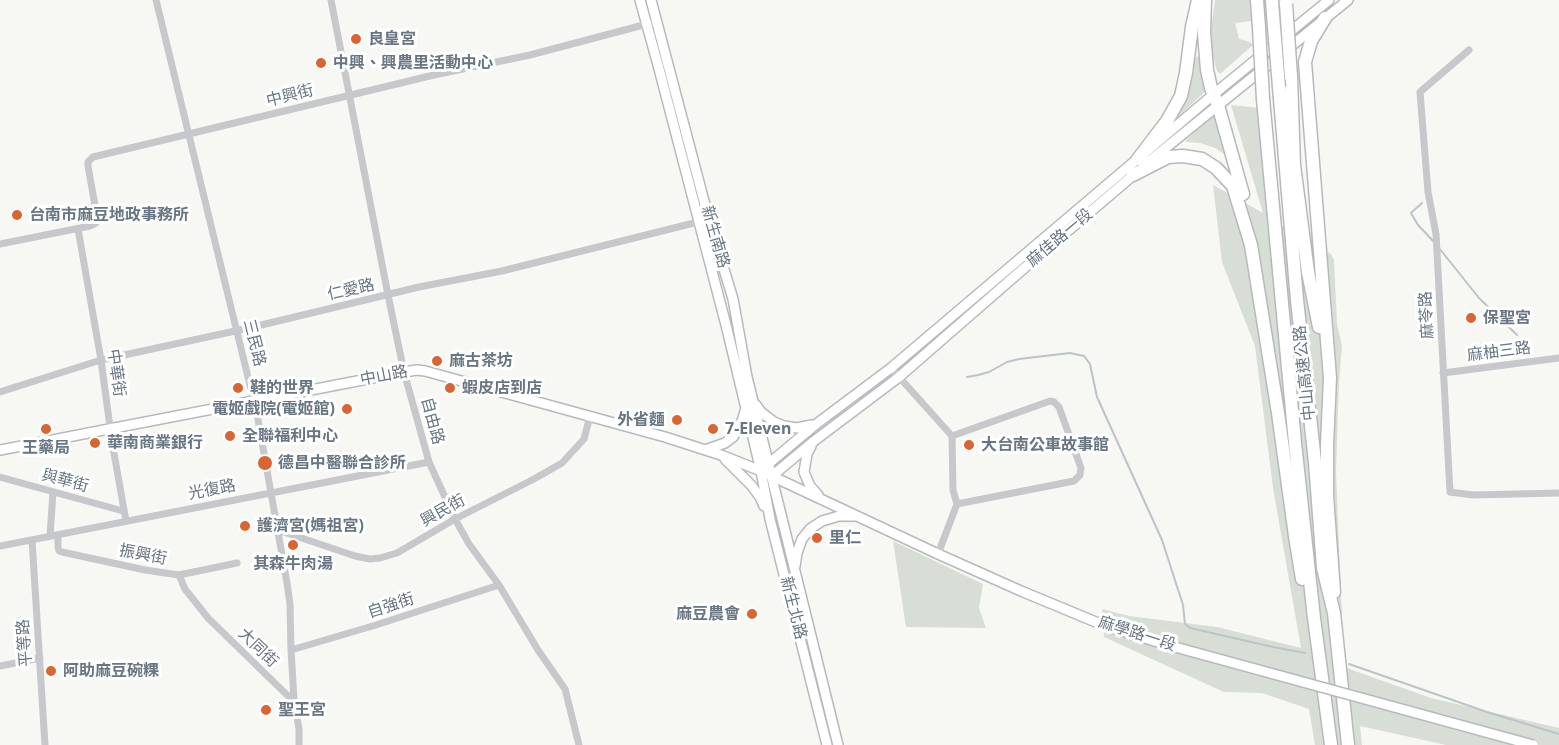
<!DOCTYPE html>
<html>
<head>
<meta charset="utf-8">
<style>
  body { margin:0 }
  canvas { display:block; background:#f7f7f4 }
</style>
</head>
<body>
<canvas width="1559" height="745"></canvas>
<script>
const ctx = document.querySelector('canvas').getContext('2d');
ctx.lineJoin = 'round';
function paint(path, color) {
  ctx.fillStyle = color;
  ctx.fill(path, 'evenodd');
}
function toPath(rows) {
  const path = new Path2D();
  for (const r of rows) {
    path.moveTo(r[0], r[1]);
    for (let i = 2; i < r.length; i += 2) path.lineTo(r[i], r[i + 1]);
  }
  return path;
}
function trace(path, color, width, dash) {
  ctx.strokeStyle = color;
  ctx.lineWidth = width;
  ctx.lineCap = dash ? 'butt' : 'round';
  ctx.setLineDash(dash || []);
  ctx.stroke(path);
}
function label(font, color, halo, rows, align = 'center') {
  ctx.font = font + ' "Noto Sans","Noto Sans TC",sans-serif';
  ctx.lineWidth = 6;
  ctx.setLineDash([]);
  ctx.textBaseline = 'middle';
  ctx.strokeStyle = halo;
  ctx.fillStyle = color;
  for (const [text, x, y, turn = 0] of rows) {
    ctx.save();
    ctx.translate(x, y);
    ctx.rotate((+turn || 0) * Math.PI / 180);
    ctx.textAlign = isNaN(turn) ? turn : align;
    if (halo) ctx.strokeText(text, 0, 0);
    ctx.fillText(text, 0, 0);
    ctx.restore();
  }
}
const green = toPath([
  [1215,0,1251,0,1252,21,1235,23,1239,39,1250,42,1253,45,1220,74,1217,71,1213,57,1210,37],
  [1201,56,1213,84,1178,117,1178,111,1196,57],
  [1231,105,1260,108,1269,218,1331,254,1334,260,1337,324,1342,346,1339,382,1336,472,1344,667,1431,698,1559,728,1559,745,1446,745,1360,726,1362,745,1315,745,1309,709,1262,693,1224,692,1104,637,1102,609,1129,616,1217,627,1301,648,1273,488,1255,346,1222,262,1213,185,1263,213],
  [1221,108,1229,161,1224,154,1215,148,1200,143,1187,142,1185,141],
  [893,541,983,584,979,608,986,628,906,627]
]);
const stream = toPath([
  [1422,203,1411,213,1418,225,1435,243],
  [1439,248,1479,298,1517,335],
  [967,377,978,375,989,372,1007,362,1019,359,1070,353,1084,356,1090,364,1097,397,1162,540,1183,605,1185,624,1190,628,1273,647,1305,653],
  [1349,664,1487,712,1559,734]
]);
const street = toPath([
  [156,0,257,414,287,583,290,604,291,650,294,699,299,729,299,745],
  [331,0,388,295,404,372,429,462,455,519,469,544,499,585,538,650,565,689,579,745],
  [1469,50,1420,92,1428,192,1436,234,1450,492,1473,495,1559,493],
  [78,229,101,360,112,442,126,521],
  [0,244,90,226,96,223,97,217,88,166,88,162,93,157,434,75,530,55,651,23],
  [891,368,952,436,953,490,957,504,938,554],
  [1443,373,1559,358],
  [0,392,101,360,249,328,419,287,502,271,702,221],
  [952,436,1050,401,1054,402,1059,407,1081,468,1080,475,1074,481,957,504],
  [0,477,123,511],
  [278,530,355,556,370,559,380,558,397,553,455,519,534,479,562,463,584,439,590,416],
  [58,535,58,547,59,551,62,552,145,570,179,575,237,563],
  [50,536,53,492],
  [32,540,45,745],
  [0,546,429,462],
  [179,575,185,589,208,618,287,695,294,699],
  [291,650,376,625,499,585],
  [0,666,40,658]
]);
const secondary = toPath([
  [640,0,658,65,726,325,761,471,770,519,827,745],
  [651,0,709,220,733,299,747,377,838,745],
  [1147,163,1348,0],
  [756,405,761,412,774,422,784,426,797,428,812,425],
  [811,446,807,454,804,472,810,486,818,495],
  [0,450,404,372,417,370,425,371,665,437,721,455,761,471,938,554,1021,591,1103,625],
  [705,450,725,443,733,437,742,421,746,408],
  [725,459,751,485,760,497,764,506],
  [767,465,815,425,891,368,1214,94,1329,0],
  [772,476,814,441,899,377,1015,276,1137,172],
  [795,566,797,553,802,539,810,529,822,521,839,516,854,516]
]);
const highway = toPath([
  [1205,0,1204,32,1207,70,1211,88,1218,105,1243,194],
  [1257,0,1259,28],
  [1272,0,1273,15],
  [1325,18,1311,41,1305,62,1330,378,1327,445,1327,496,1334,592],
  [1291,77,1294,165,1308,272,1319,327],
  [1279,87,1297,300,1315,462,1323,568,1334,613,1348,745],
  [1263,99,1295,443,1314,618,1331,745],
  [1138,159,1167,121,1181,96,1186,73,1192,27,1198,0],
  [1133,175,1168,157,1183,156,1202,159,1216,168,1233,186,1251,245,1278,413,1295,536,1302,579]
]);
const secondaryBridge = toPath([
  [1103,625,1164,644,1533,745]
]);
const highwayBridge = toPath([
  [1286,4,1291,77],
  [1273,15,1279,87],
  [1259,28,1263,99]
]);
const markers = [
  [356,39,6,"#d96532"],
  [321,63,6,"#d96532"],
  [17,215,6,"#d96532"],
  [1471,318,6,"#d96532"],
  [437,361,6,"#d96532"],
  [238,388,6,"#d96532"],
  [450,388,6,"#d96532"],
  [347,409,6,"#d96532"],
  [677,420,6,"#d96532"],
  [46,429,6,"#d96532"],
  [713,429,6,"#d96532"],
  [230,436,6,"#d96532"],
  [95,443,6,"#d96532"],
  [969,445,6,"#d96532"],
  [265,463,8,"#d96532"],
  [245,526,6,"#d96532"],
  [817,538,6,"#d96532"],
  [293,545,6,"#d96532"],
  [752,614,6,"#d96532"],
  [51,671,6,"#d96532"],
  [266,710,6,"#d96532"]
];
const poiNames = [
  ["良皇宮",368,39],
  ["中興、興農里活動中心",333,63],
  ["台南市麻豆地政事務所",29,215],
  ["保聖宮",1483,318],
  ["麻古茶坊",449,361],
  ["鞋的世界",250,388],
  ["蝦皮店到店",462,388],
  ["電姬戲院(電姬館)",335,409,"right"],
  ["外省麵",665,420,"right"],
  ["7-Eleven",725,429],
  ["全聯福利中心",242,436],
  ["華南商業銀行",107,443],
  ["大台南公車故事館",981,445],
  ["王藥局",46,448,"center"],
  ["德昌中醫聯合診所",278,463],
  ["護濟宮(媽祖宮)",257,526],
  ["里仁",829,538],
  ["其森牛肉湯",293,564,"center"],
  ["麻豆農會",740,614,"right"],
  ["阿助麻豆碗粿",63,671],
  ["聖王宮",278,710]
];
const streetNames = [
  ["中興街",290,96,-14],
  ["新生南路",715,237,74],
  ["麻佳路一段",1060,238,-40],
  ["仁愛路",351,290,-13],
  ["麻苓路",1427,315,-93],
  ["三民路",254,343,76],
  ["麻柚三路",1499,352,-7],
  ["中華街",116,373,82],
  ["中山高速公路",1305,373,-96],
  ["中山路",384,376,-11],
  ["自由路",432,421,75],
  ["與華街",65,481,15],
  ["光復路",212,490,-11],
  ["興民街",443,511,-29],
  ["振興街",143,555,11],
  ["自強街",391,606,-18],
  ["新生北路",793,608,76],
  ["麻學路一段",1137,634,18],
  ["平等路",25,643,-94],
  ["大同街",258,648,44]
];
paint(green, '#d8ded5');
trace(stream, '#bbc4c9', 2);
trace(secondary, '#b6babe', 12);
trace(highway, '#b6b9bc', 15);
trace(street, '#c6c8cc', 7);
trace(secondary, '#fff', 9);
trace(highway, '#fff', 12);
trace(secondaryBridge, '#b6babe', 12, []);
trace(highwayBridge, '#b6b9bc', 15, []);
trace(secondaryBridge, '#fff', 9);
trace(highwayBridge, '#fff', 12);
for (const [x, y, r, color] of markers) {
  const dot = new Path2D();
  dot.arc(x, y, r, 0, 2 * Math.PI);
  ctx.fillStyle = color;
  ctx.fill(dot);
  trace(dot, '#fff', 2);
}
label('bold 16px', '#687583', '#fff', poiNames, 'left');
label('16px', '#687583', '#fff', streetNames);
</script>
</body>
</html>
